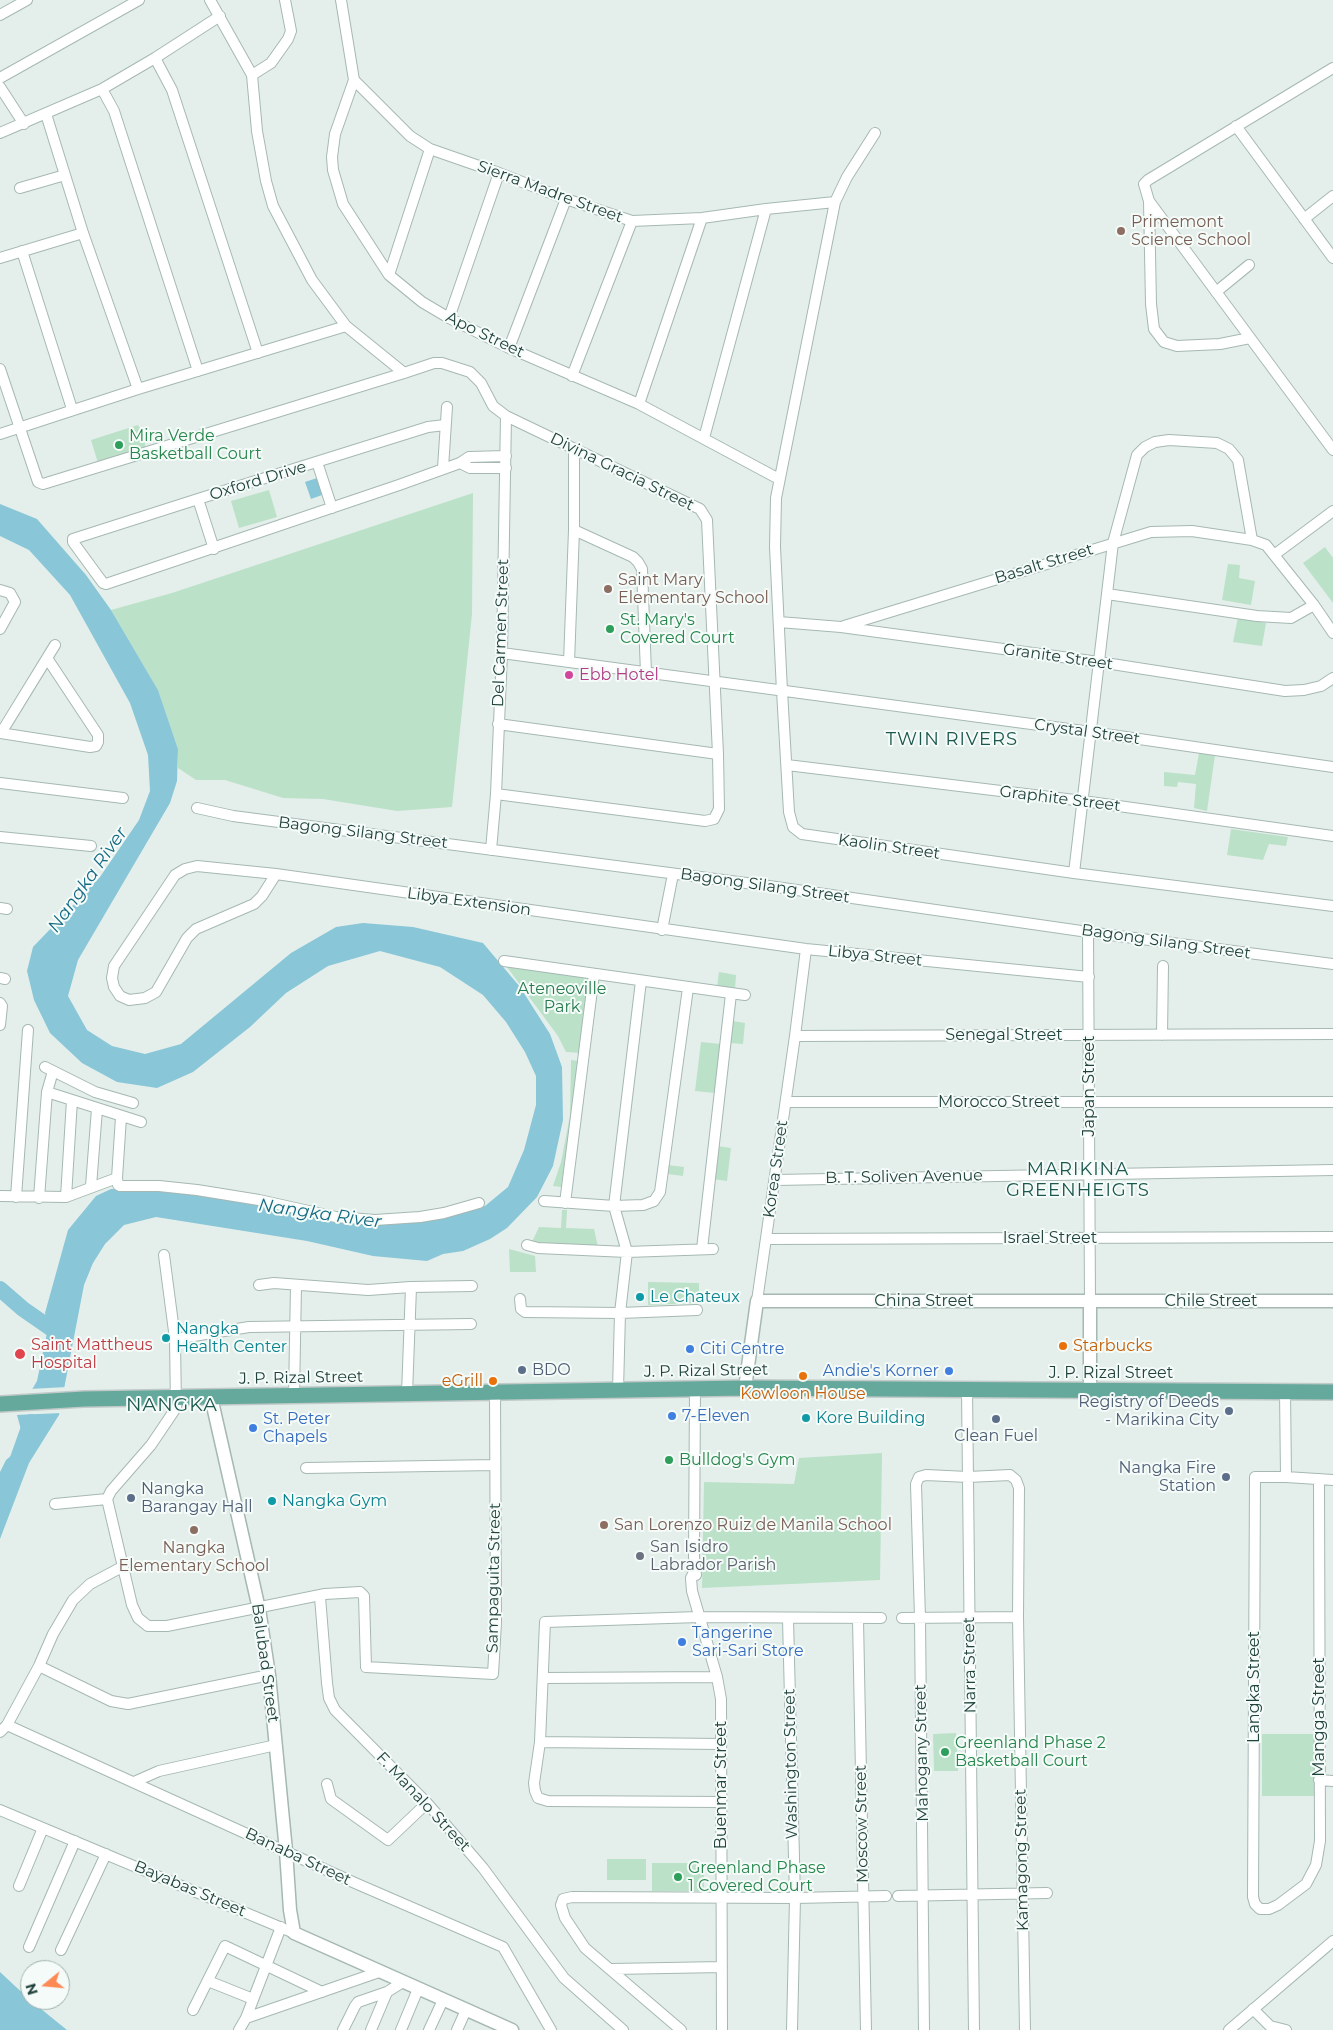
<!DOCTYPE html>
<html>
<head>
<meta charset="utf-8">
<style>
  body { margin:0 }
  #map { position:relative; width:1333px; height:2030px; overflow:hidden; background:#e4efeb; font-family:Montserrat,sans-serif }
  canvas { display:block }
  .north { position:absolute; left:20px; top:1960px; width:50px; height:50px; box-sizing:border-box; background:#f5fbf8; border:1px solid #a0b1ad; border-radius:50%; rotate:253deg; font-size:14px; font-weight:700; line-height:20px; text-align:center; color:#21423c }
  .north::after { content:''; display:block; margin:auto; width:18px; height:22px; background:#fd8a54; clip-path:polygon(50% 0,100% 100%,50% 72%,0 100%) }
</style>
</head>
<body>
<div id="map">
<canvas width="1333" height="2030"></canvas>
<div class="north">N</div>
</div>
<script>
const ctx = document.querySelector('canvas').getContext('2d');
ctx.lineJoin = 'round';
function paint(path, color) {
  ctx.fillStyle = color;
  ctx.fill(path, 'evenodd');
}
function toPath(rows) {
  const path = new Path2D();
  for (const r of rows) {
    path.moveTo(r[0], r[1]);
    for (let i = 2; i < r.length; i += 2) path.lineTo(r[i], r[i + 1]);
  }
  return path;
}
function trace(path, color, width, dash) {
  ctx.strokeStyle = color;
  ctx.lineWidth = width;
  ctx.lineCap = dash ? 'butt' : 'round';
  ctx.setLineDash(dash || []);
  ctx.stroke(path);
}
function label(font, color, halo, rows, align = 'center') {
  ctx.font = font + ' Montserrat,sans-serif';
  ctx.lineWidth = 4;
  ctx.setLineDash([]);
  ctx.textBaseline = 'middle';
  ctx.strokeStyle = halo;
  ctx.fillStyle = color;
  for (const [text, x, y, turn = 0] of rows) {
    ctx.save();
    ctx.translate(x, y);
    ctx.rotate((+turn || 0) * Math.PI / 180);
    ctx.textAlign = isNaN(turn) ? turn : align;
    if (halo) ctx.strokeText(text, 0, 0);
    ctx.fillText(text, 0, 0);
    ctx.restore();
  }
}
const green = toPath([
  [138,425,145,436,145,449,98,463,91,440],
  [269,490,277,517,239,528,231,501],
  [473,493,472,614,452,807,397,811,323,799,283,798,225,780,196,780,178,768,178,749,158,690,111,610,172,593],
  [1325,547,1333,558,1333,603,1303,563],
  [1228,564,1240,565,1239,578,1255,581,1251,605,1222,600],
  [1238,617,1266,623,1262,646,1233,642],
  [1199,753,1215,755,1207,811,1194,808,1196,784,1178,782,1177,787,1164,786,1164,772,1195,775],
  [1231,829,1288,837,1286,846,1269,844,1263,860,1227,855],
  [504,963,590,979,581,1053,566,1052,558,1036],
  [719,972,736,975,735,989,717,987],
  [733,1021,745,1023,743,1044,730,1043],
  [701,1042,721,1044,715,1093,695,1091],
  [571,1060,579,1061,561,1187,553,1186,561,1162,570,1116],
  [717,1146,731,1148,727,1181,713,1179],
  [668,1165,684,1167,683,1176,668,1174],
  [562,1210,567,1210,566,1228,594,1229,598,1247,539,1245,532,1242,539,1227,561,1228],
  [509,1249,535,1256,536,1272,510,1272],
  [648,1282,699,1283,699,1303,648,1305],
  [882,1453,880,1580,702,1588,704,1482,794,1484,799,1458],
  [956,1733,958,1771,934,1771,933,1734],
  [1262,1734,1314,1734,1314,1796,1262,1796],
  [607,1859,646,1859,646,1880,607,1880],
  [652,1863,704,1863,704,1891,652,1891]
]);
const water = toPath([
  [317,478,322,495,311,499,305,482],
  [0,504,37,519,86,575,111,610,158,690,178,749,177,781,170,803,78,960,68,996,87,1030,112,1046,145,1054,181,1044,291,953,336,927,363,923,413,927,483,943,520,987,550,1034,562,1067,563,1120,553,1166,537,1197,507,1228,490,1239,463,1251,443,1254,427,1261,373,1256,307,1241,156,1217,124,1225,105,1244,93,1263,84,1285,59,1415,29,1463,0,1539,0,1472,6,1460,25,1444,17,1415,37,1381,48,1328,45,1313,68,1230,96,1196,111,1189,158,1188,233,1193,356,1222,462,1213,485,1206,508,1187,524,1150,536,1105,536,1076,525,1052,506,1022,483,995,440,967,380,951,328,966,286,993,250,1027,193,1072,157,1088,117,1082,82,1063,50,1033,34,1000,27,971,33,947,100,877,139,820,150,791,148,755,130,703,70,595,29,550,0,536],
  [0,1972,30,2000,67,2030,0,2030]
]);
const pier = toPath([
  [67,1387,62,1413,15,1415,29,1389]
]);
const river = toPath([
  [0,1289,23,1309,62,1336],
  [0,1509,31,1422]
]);
const minor = toPath([
  [210,0,252,75,257,131,266,181,273,206,312,280,346,326,404,373,434,363,442,363,470,372,481,383,493,406,506,416,700,509,707,520,718,754,719,809,714,819,705,821,496,794],
  [341,0,354,80,335,134,332,157,333,170,343,204,389,275,422,302,449,318,509,348,639,404,779,479],
  [0,15,27,0],
  [155,58,172,90,258,353],
  [1333,68,1148,180,1144,184,1149,201,1333,450],
  [252,75,271,63,288,39,291,31,285,0],
  [0,78,139,0],
  [354,80,410,136,430,149,499,173,566,199,632,221,702,218,766,209,835,202],
  [0,87,24,124],
  [102,89,114,111,198,371],
  [46,114,83,233,138,389],
  [1236,126,1333,258],
  [0,133,102,89,155,58,220,16],
  [875,133,847,177,835,202,776,498,775,547,782,691,789,812,793,827,802,834,1074,873,1333,906],
  [20,188,65,175],
  [1149,201,1151,304,1154,329,1164,342,1177,346,1220,344,1250,338],
  [1304,219,1333,196],
  [22,251,72,409],
  [0,258,83,233],
  [389,275,430,149],
  [1216,292,1249,265],
  [449,318,499,173],
  [509,348,566,199],
  [0,369,38,482,43,484,404,373],
  [572,376,632,221],
  [639,404,702,218],
  [445,425,428,427,198,499,73,539,73,542,103,583,106,584,399,485,460,463,469,457,506,456],
  [0,434,138,389,346,326],
  [704,438,766,209],
  [317,462,332,508],
  [460,463,470,468,506,468],
  [443,468,447,407],
  [198,499,214,549],
  [574,530,633,557,638,562,642,569,646,673],
  [1274,555,1333,511],
  [0,590,10,593,15,602,0,629],
  [1107,594,1257,616,1291,618,1314,605],
  [779,622,841,627,1099,662,1285,691,1304,690,1321,686,1333,678],
  [844,626,1151,532,1192,531,1252,540,1266,545,1314,605,1333,633],
  [502,653,1091,732,1333,767],
  [569,662,574,530,574,450],
  [498,724,718,754],
  [0,733,90,747,96,746,98,742,98,735,47,658],
  [1,733,55,645],
  [787,765,1083,801,1333,836],
  [0,783,123,798],
  [197,808,233,816,769,886,1088,932,1333,964],
  [0,837,91,846],
  [491,850,496,794,502,653,506,416],
  [1074,873,1113,543,1137,455,1145,447,1155,442,1169,440,1217,443,1229,449,1238,460,1252,540],
  [276,874,262,896,254,904,196,929,187,938,156,992,145,998,129,1000,120,996,114,987,112,978,114,966,175,875,185,869,197,866,276,874,806,949,1089,977],
  [0,908,7,909],
  [662,930,673,874],
  [1088,932,1090,1301],
  [504,961,745,995],
  [0,978,5,979],
  [0,1003,2,1006,0,1025],
  [1162,1035,1163,966],
  [795,1036,1333,1034],
  [53,1071,95,1092,133,1103],
  [47,1092,141,1122],
  [786,1102,1333,1102],
  [121,1117,117,1178,118,1185,120,1186,159,1186,197,1190,259,1200,336,1217,375,1220,420,1217,444,1213,479,1203],
  [775,1180,1333,1170],
  [91,1186,97,1109],
  [0,1196,66,1197,117,1178],
  [16,1197,28,1030],
  [66,1197,72,1100],
  [39,1198,47,1092,53,1071,45,1067],
  [544,1201,614,1206,643,1205,654,1201,660,1192,688,988],
  [565,1203,594,974],
  [766,1239,1333,1237],
  [527,1245,538,1248,627,1252,713,1249],
  [702,1249,731,994],
  [259,1285,274,1283,368,1290,411,1287,472,1286],
  [520,1299,521,1309,525,1312,620,1313,697,1310],
  [757,1301,795,1036,806,949],
  [175,1339,249,1327,471,1324],
  [695,1389,694,1557,696,1575],
  [967,1389,974,2030],
  [618,1390,620,1313,627,1252,614,1206,641,981],
  [1285,1391,1286,1477],
  [407,1394,411,1287],
  [294,1395,296,1286],
  [306,1468,495,1465],
  [1319,1479,1320,1841,1316,1865,1306,1884,1278,1905,1269,1909,1260,1909,1255,1904,1253,1897,1255,1477,1286,1477,1333,1480],
  [107,1499,132,1605,138,1618,148,1626,167,1626,325,1594,360,1592,364,1596,366,1667,493,1674,496,1623,495,1392],
  [107,1499,111,1491,151,1445,176,1408,175,1339,164,1255],
  [55,1504,107,1499],
  [695,1570,691,1578,692,1591,717,1677,721,1699,722,2030],
  [320,1597,327,1683,329,1698,335,1710,427,1803,483,1868,564,1978,623,2030],
  [902,1618,1018,1617],
  [788,1619,795,1898,792,2030],
  [858,1619,866,2030],
  [39,1666,111,1701,128,1704,269,1675],
  [543,1678,717,1677],
  [7,1725,355,1883,503,1947,551,2030],
  [0,1732,7,1725,39,1666,53,1634,73,1600,90,1584,122,1567],
  [540,1742,721,1744],
  [1319,1780,1333,1781],
  [134,1782,159,1771,276,1745],
  [327,1784,331,1799,388,1840,427,1803],
  [721,1802,548,1801,538,1798,535,1791,534,1783,540,1742,545,1622,699,1617,881,1618],
  [0,1810,294,1933],
  [19,1886,43,1828],
  [898,1896,1047,1893],
  [29,1947,75,1841],
  [61,1950,106,1854],
  [612,1969,722,1967],
  [208,1981,253,1999],
  [1253,2009,1270,2026,1286,2030],
  [193,2010,225,1946,322,1992],
  [246,2018,379,1972],
  [239,2030,246,2018,281,1927],
  [343,2030,355,2006,358,2002,387,1992,403,1982],
  [371,2030,387,1992],
  [401,2030,418,1989],
  [429,2030,443,2000],
  [457,2030,466,2010],
  [681,2030,585,1948,565,1918,561,1905,563,1899,572,1897,795,1898,886,1896],
  [924,2030,920,1618,916,1484,919,1477,926,1475,968,1477,1010,1475,1016,1480,1019,1488,1018,1617,1025,2030],
  [1229,2030,1333,1941]
]);
const tertiary = toPath([
  [1090,1301,1090,1390],
  [745,1388,757,1301,1333,1301],
  [211,1397,259,1609,269,1675,286,1851,290,1910,294,1933,512,2030]
]);
const primary = toPath([
  [0,1404,84,1399,745,1388,1333,1392]
]);
const markers = [
  [1121,231,5,"#8d6e63"],
  [119,445,5,"#2e9e5b"],
  [608,589,5,"#8d6e63"],
  [610,629,5,"#2e9e5b"],
  [569,675,5,"#d1479c"],
  [640,1297,5,"#0f9aa8"],
  [166,1338,5,"#0f9aa8"],
  [1063,1346,5,"#e8710a"],
  [690,1349,5,"#3f7fe0"],
  [20,1354,6,"#e0444e"],
  [522,1370,5,"#5c6f8a"],
  [949,1371,5,"#3f7fe0"],
  [803,1376,5,"#e8710a"],
  [493,1381,5,"#e8710a"],
  [1229,1411,5,"#5c6f8a"],
  [672,1416,5,"#3f7fe0"],
  [806,1418,5,"#0f9aa8"],
  [996,1419,5,"#5c6f8a"],
  [253,1428,5,"#3f7fe0"],
  [669,1460,5,"#2e9e5b"],
  [1226,1477,5,"#5c6f8a"],
  [131,1498,5,"#5c6f8a"],
  [272,1501,5,"#0f9aa8"],
  [604,1525,5,"#8d6e63"],
  [194,1530,5,"#8d6e63"],
  [640,1556,5,"#6b7280"],
  [682,1642,5,"#3f7fe0"],
  [945,1752,5,"#2e9e5b"],
  [678,1877,5,"#2e9e5b"]
];
const streetNames = [
  ["Sierra Madre Street",550,192,20],
  ["Apo Street",485,335,26],
  ["Divina Gracia Street",622,472,26],
  ["Oxford Drive",258,481,-17],
  ["Basalt Street",1044,564,-17],
  ["Del Carmen Street",501,633,-88],
  ["Granite Street",1058,657,8],
  ["Crystal Street",1087,732,8],
  ["Graphite Street",1060,799,7],
  ["Bagong Silang Street",363,833,7],
  ["Kaolin Street",889,847,8],
  ["Bagong Silang Street",765,886,8],
  ["Libya Extension",469,902,8],
  ["Bagong Silang Street",1166,942,8],
  ["Libya Street",875,956,6],
  ["Senegal Street",1004,1035],
  ["Japan Street",1089,1086,-90],
  ["Morocco Street",999,1102],
  ["Korea Street",776,1169,-82],
  ["B. T. Soliven Avenue",904,1177,-1],
  ["Israel Street",1050,1238],
  ["China Street",924,1301],
  ["Chile Street",1211,1301],
  ["J. P. Rizal Street",706,1371,-1],
  ["J. P. Rizal Street",1111,1373],
  ["J. P. Rizal Street",301,1378,-1],
  ["Sampaguita Street",494,1578,-89],
  ["Balubad Street",265,1663,82],
  ["Narra Street",970,1665,-91],
  ["Langka Street",1254,1687,-90],
  ["Mangga Street",1319,1717,-90],
  ["Mahogany Street",922,1753,-91],
  ["Washington Street",791,1764,-91],
  ["Buenmar Street",721,1785,-90],
  ["F. Manalo Street",423,1802,47],
  ["Moscow Street",862,1824,-91],
  ["Banaba Street",298,1857,25],
  ["Kamagong Street",1022,1860,-91],
  ["Bayabas Street",190,1889,23]
];
const educationNames = [
  ["Primemont",1131,222],
  ["Science School",1131,240],
  ["Saint Mary",618,580],
  ["Elementary School",618,598],
  ["San Lorenzo Ruiz de Manila School",614,1525],
  ["Nangka",194,1548,"center"],
  ["Elementary School",194,1566,"center"]
];
const leisureNames = [
  ["Mira Verde",129,436],
  ["Basketball Court",129,454],
  ["St. Mary's",620,620],
  ["Covered Court",620,638],
  ["Bulldog's Gym",679,1460],
  ["Greenland Phase 2",955,1743],
  ["Basketball Court",955,1761],
  ["Greenland Phase",688,1868],
  ["1 Covered Court",688,1886]
];
const hotelNames = [
  ["Ebb Hotel",579,675]
];
const parkNames = [
  ["Ateneoville",562,989],
  ["Park",562,1007]
];
const cultureNames = [
  ["Le Chateux",650,1297],
  ["Nangka",176,1329],
  ["Health Center",176,1347],
  ["Kore Building",816,1418],
  ["Nangka Gym",282,1501]
];
const healthNames = [
  ["Saint Mattheus",31,1345],
  ["Hospital",31,1363]
];
const foodNames = [
  ["Starbucks",1073,1346],
  ["eGrill",483,1381,"right"],
  ["Kowloon House",803,1394,"center"]
];
const shopNames = [
  ["Citi Centre",700,1349],
  ["Andie's Korner",939,1371,"right"],
  ["7-Eleven",682,1416],
  ["St. Peter",263,1419],
  ["Chapels",263,1437],
  ["Tangerine",692,1633],
  ["Sari-Sari Store",692,1651]
];
const serviceNames = [
  ["BDO",532,1370],
  ["Registry of Deeds",1219,1402,"right"],
  ["- Marikina City",1219,1420,"right"],
  ["Clean Fuel",996,1436,"center"],
  ["Nangka Fire",1216,1468,"right"],
  ["Station",1216,1486,"right"],
  ["Nangka",141,1489],
  ["Barangay Hall",141,1507]
];
const worshipNames = [
  ["San Isidro",650,1547],
  ["Labrador Parish",650,1565]
];
const neighbourhoodNames = [
  ["TWIN RIVERS",952,740],
  ["MARIKINA",1078,1170],
  ["GREENHEIGTS",1078,1191]
];
const waterNames = [
  ["Nangka River",88,880,-55],
  ["Nangka River",320,1214,8]
];
const quarterNames = [
  ["NANGKA",172,1405]
];
paint(green, '#bbe1c8');
paint(water, '#88c6d8');
paint(pier, '#e4efeb');
trace(river, '#88c6d8', 16);
trace(minor, '#a6b8b3', 12);
trace(tertiary, '#a6b8b3', 15);
trace(primary, '#c1cac8', 18);
trace(minor, '#fff', 10);
trace(tertiary, '#fff', 12);
trace(primary, '#65a89c', 15);
for (const [x, y, r, color] of markers) {
  const dot = new Path2D();
  dot.arc(x, y, r, 0, 2 * Math.PI);
  ctx.fillStyle = color;
  ctx.fill(dot);
  trace(dot, '#f5fbf8', 2);
}
label('16px', '#21423c', '#f5fbf8', streetNames);
label('16px', '#785e54', '#f5fbf8', educationNames, 'left');
label('16px', '#27864d', '#f5fbf8', leisureNames, 'left');
label('16px', '#b23c85', '#f5fbf8', hotelNames, 'left');
label('16px', '#287d4f', '#f5fbf8', parkNames);
label('16px', '#0d838f', '#f5fbf8', cultureNames, 'left');
label('16px', '#be3a42', '#f5fbf8', healthNames, 'left');
label('16px', '#c56008', '#f5fbf8', foodNames, 'left');
label('16px', '#366cbe', '#f5fbf8', shopNames, 'left');
label('16px', '#4e5e75', '#f5fbf8', serviceNames, 'left');
label('16px', '#5b616d', '#f5fbf8', worshipNames, 'left');
ctx.letterSpacing = '1px';
label('18px', '#1b574d', '#f5fbf8', neighbourhoodNames);
ctx.letterSpacing = '0px';
label('italic 18px', '#166a84', '#f5fbf8', waterNames);
ctx.letterSpacing = '1px';
label('19px', '#1b574d', '#f5fbf8', quarterNames);
ctx.letterSpacing = '0px';
</script>
</body>
</html>
